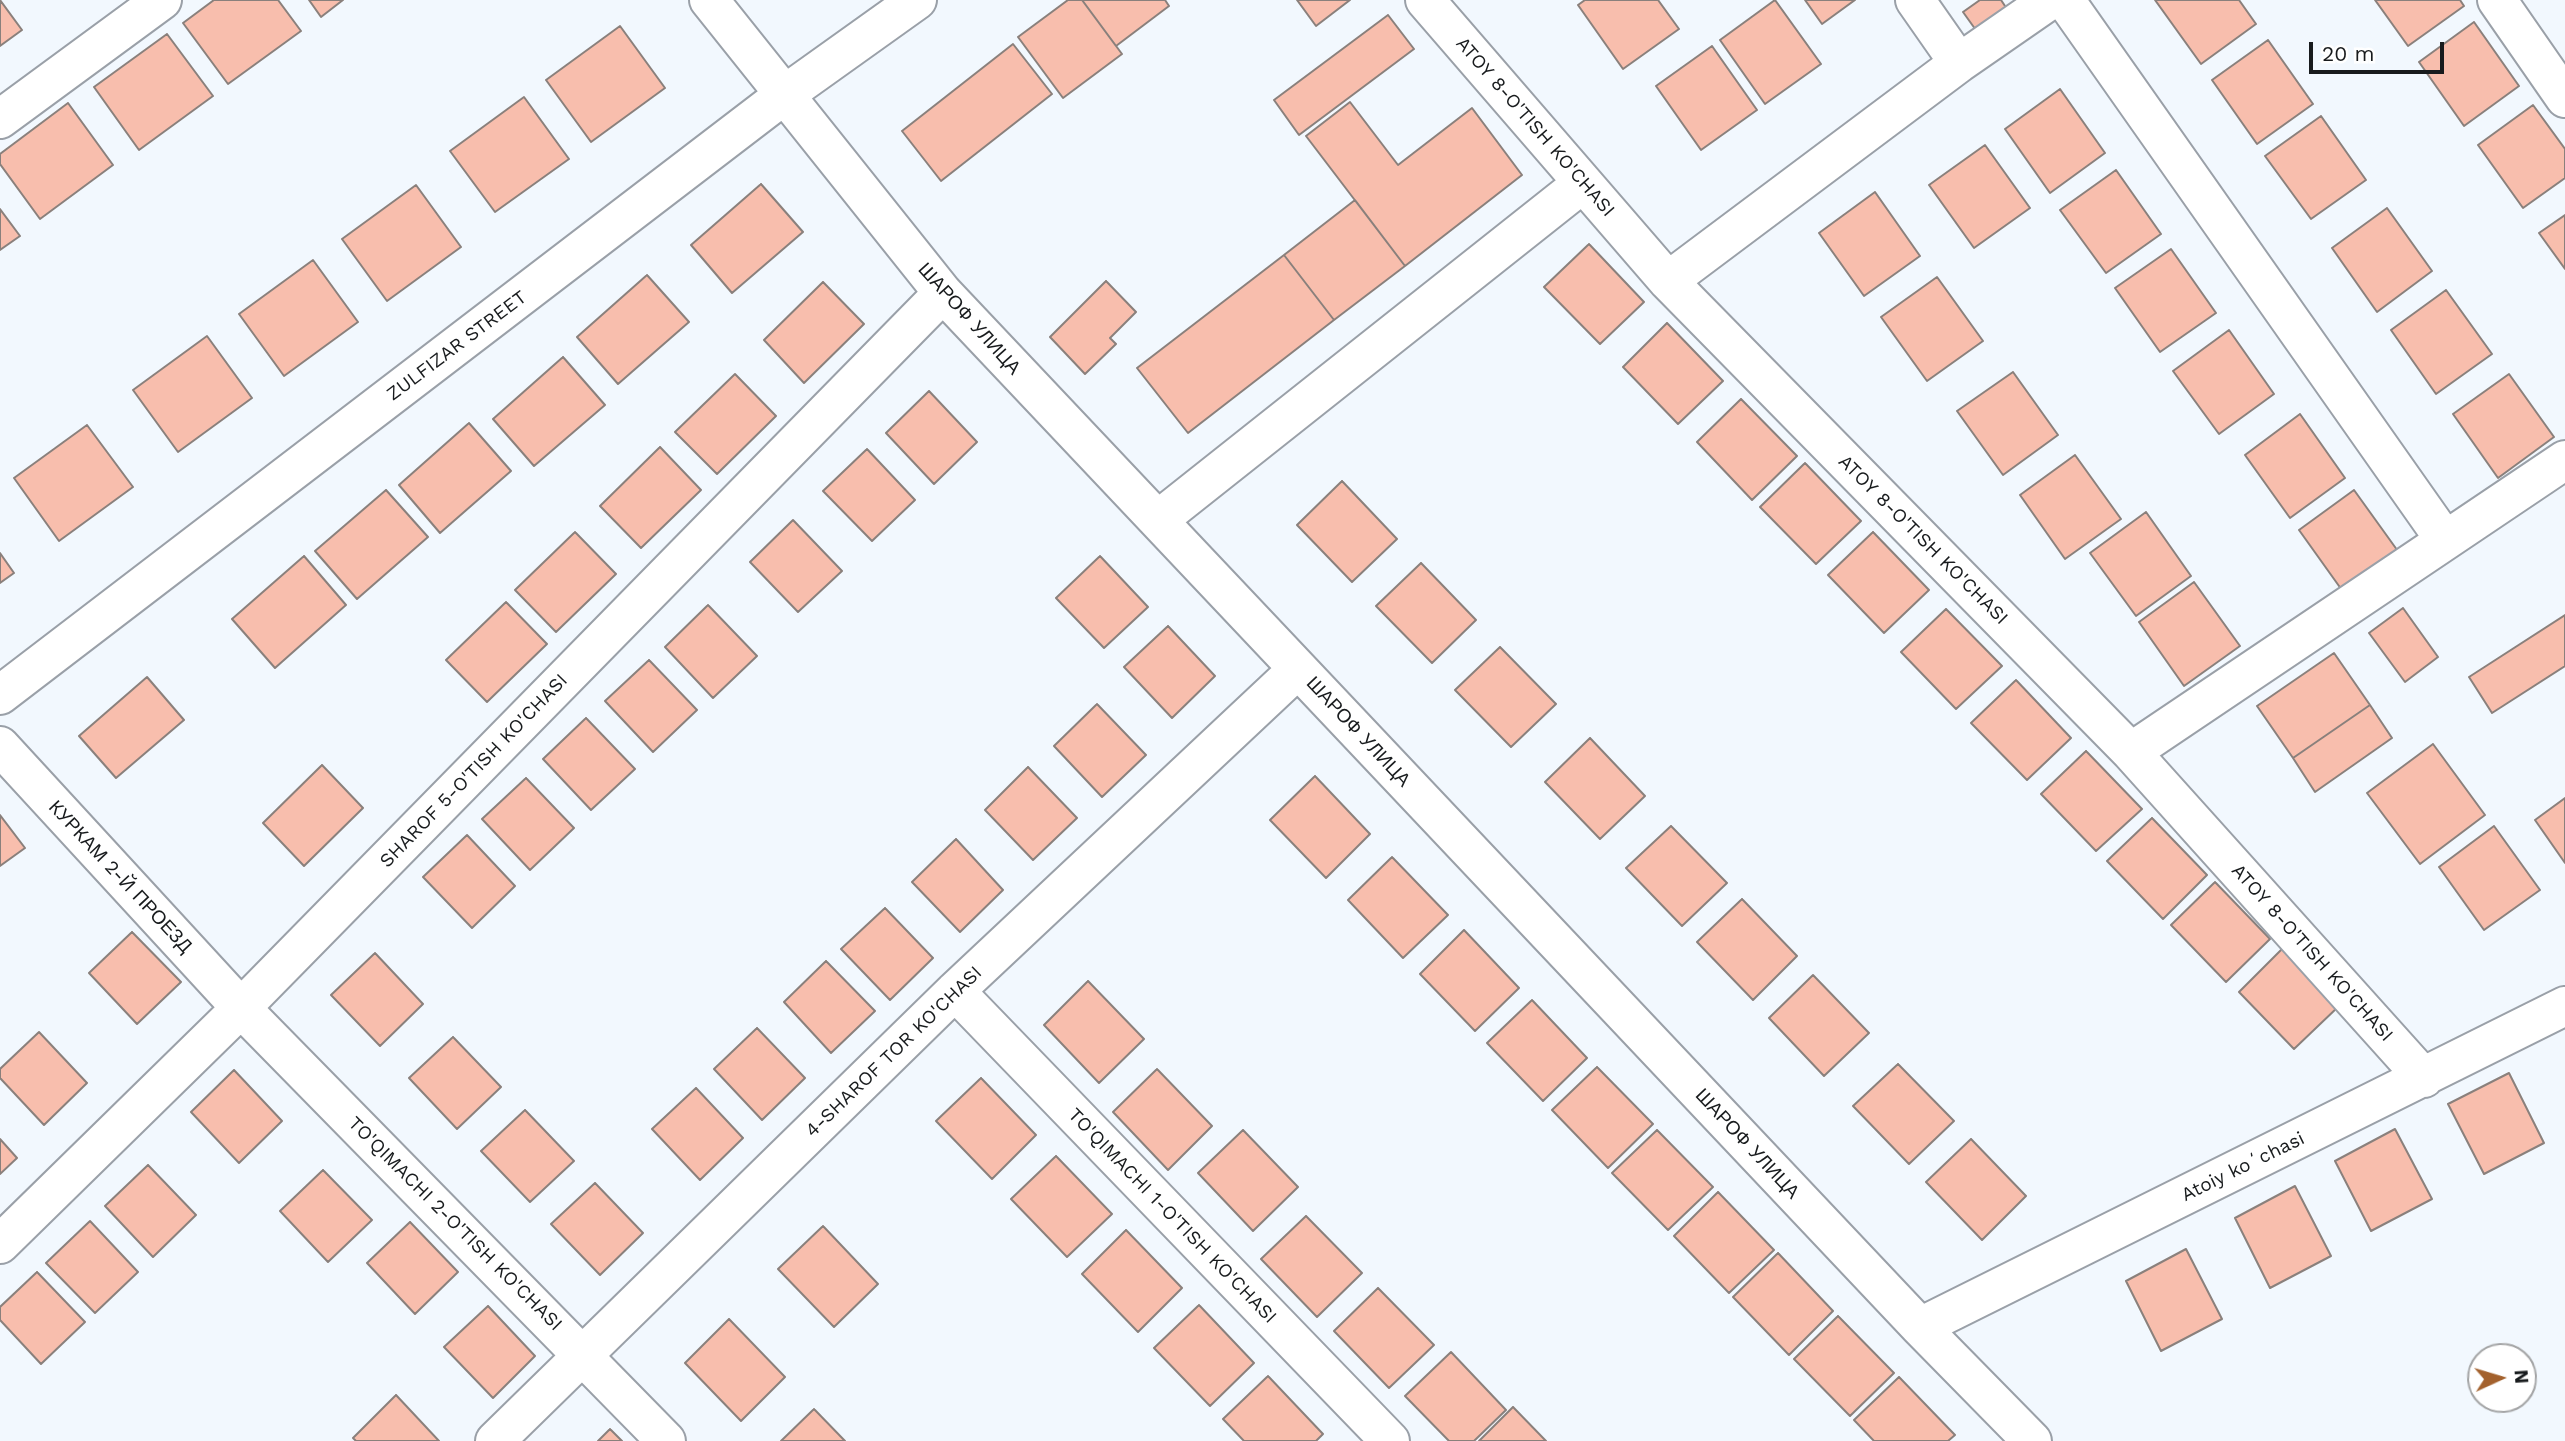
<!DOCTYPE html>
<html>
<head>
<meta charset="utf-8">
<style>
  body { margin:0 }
  #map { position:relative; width:2565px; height:1441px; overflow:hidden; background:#f2f8fe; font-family:"Work Sans",sans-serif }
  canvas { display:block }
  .north { position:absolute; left:2467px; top:1343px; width:70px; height:70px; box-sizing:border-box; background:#fff; border:2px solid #a3a4a5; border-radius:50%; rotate:86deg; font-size:19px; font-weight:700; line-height:28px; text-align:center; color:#181b1d }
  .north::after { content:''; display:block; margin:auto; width:24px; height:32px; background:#a3612d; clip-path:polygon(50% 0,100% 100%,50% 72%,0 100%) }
  .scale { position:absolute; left:2309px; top:42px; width:135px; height:32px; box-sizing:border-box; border:4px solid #181b1d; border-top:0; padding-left:9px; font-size:21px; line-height:24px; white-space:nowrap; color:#181b1d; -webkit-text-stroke:5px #fff; paint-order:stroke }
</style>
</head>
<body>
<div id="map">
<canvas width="2565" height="1441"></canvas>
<div class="north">N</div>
<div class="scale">20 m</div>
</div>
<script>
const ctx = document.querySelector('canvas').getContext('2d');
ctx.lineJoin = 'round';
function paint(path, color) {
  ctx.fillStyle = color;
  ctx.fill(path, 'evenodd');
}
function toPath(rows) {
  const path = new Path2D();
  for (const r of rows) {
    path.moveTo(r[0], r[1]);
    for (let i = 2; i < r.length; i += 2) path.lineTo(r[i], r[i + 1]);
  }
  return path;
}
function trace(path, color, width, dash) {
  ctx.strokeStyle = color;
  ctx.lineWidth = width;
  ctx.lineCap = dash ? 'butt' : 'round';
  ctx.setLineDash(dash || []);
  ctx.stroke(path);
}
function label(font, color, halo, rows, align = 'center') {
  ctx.font = font + ' "Work Sans",sans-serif';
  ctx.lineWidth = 5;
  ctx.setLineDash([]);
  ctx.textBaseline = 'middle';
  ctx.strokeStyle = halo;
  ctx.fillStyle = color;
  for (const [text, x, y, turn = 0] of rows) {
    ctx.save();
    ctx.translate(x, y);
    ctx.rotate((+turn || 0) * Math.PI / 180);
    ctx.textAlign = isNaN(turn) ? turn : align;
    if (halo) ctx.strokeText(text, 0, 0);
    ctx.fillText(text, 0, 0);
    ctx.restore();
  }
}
const building = toPath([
  [0,0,22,30,0,46,0,0],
  [214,0,278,0,301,31,228,84,183,23,214,0],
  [309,0,343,0,321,17,309,0],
  [1068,0,1082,0,1122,54,1063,98,1018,37,1068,0],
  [1082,0,1165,0,1169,6,1116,46,1082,0],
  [1297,0,1350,0,1316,26,1297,0],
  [1585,0,1658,0,1679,29,1623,69,1578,5,1585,0],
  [1775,0,1821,64,1765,104,1720,40,1775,0],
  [1805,0,1855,0,1822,24,1805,0],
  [1980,0,2001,0,2013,18,1983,40,1963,12,1980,0],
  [2155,0,2239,0,2256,24,2201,64,2155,0],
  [2375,0,2460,0,2464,6,2408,46,2375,0],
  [1388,15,1414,49,1299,135,1274,100,1388,15],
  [2474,22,2519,86,2464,126,2419,62,2474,22],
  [620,26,665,88,591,142,546,80,620,26],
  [167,34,213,96,139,150,94,87,167,34],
  [2268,40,2313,104,2257,144,2212,80,2268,40],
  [1013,44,1052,94,941,181,902,131,1013,44],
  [1712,46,1757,110,1701,150,1656,86,1712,46],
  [2060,89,2105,153,2050,193,2005,129,2060,89],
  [524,97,569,159,495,212,450,151,524,97],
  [1350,102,1398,165,1472,108,1522,175,1405,266,1306,136,1350,102],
  [68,103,113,165,40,219,0,164,0,154,68,103],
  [2533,105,2565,149,2565,178,2523,208,2478,145,2533,105],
  [2321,116,2366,180,2311,219,2265,156,2321,116],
  [1985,145,2030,208,1974,248,1929,185,1985,145],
  [2116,170,2161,234,2106,273,2060,210,2116,170],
  [761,184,803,232,732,293,691,245,761,184],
  [416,185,461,247,387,301,342,239,416,185],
  [1875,192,1920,256,1864,296,1819,233,1875,192],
  [1355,200,1405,266,1334,320,1284,255,1355,200],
  [2387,208,2432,271,2377,312,2332,248,2387,208],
  [0,209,20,236,0,250,0,209],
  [2565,215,2565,269,2539,233,2565,215],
  [1589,244,1644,302,1600,344,1544,287,1589,244],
  [2171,249,2216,313,2160,352,2115,288,2171,249],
  [1284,255,1334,320,1188,433,1137,368,1284,255],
  [313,260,358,322,284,376,239,314,313,260],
  [647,275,689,322,618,384,577,337,647,275],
  [1937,277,1983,341,1927,381,1881,317,1937,277],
  [1106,281,1136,312,1110,338,1116,344,1085,374,1050,337,1106,281],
  [823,282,864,324,804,383,764,340,823,282],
  [2446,290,2492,354,2436,394,2391,330,2446,290],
  [1667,323,1723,381,1678,424,1623,367,1667,323],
  [2229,330,2274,394,2219,434,2173,371,2229,330],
  [207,336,252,398,178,452,133,390,207,336],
  [563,357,605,405,534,466,493,419,563,357],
  [2013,372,2058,435,2003,475,1957,411,2013,372],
  [735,374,776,416,717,474,675,432,735,374],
  [2509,374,2554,437,2498,478,2453,414,2509,374],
  [929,391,977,442,934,484,886,433,929,391],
  [1741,399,1797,456,1752,500,1697,442,1741,399],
  [2300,414,2345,478,2290,518,2245,455,2300,414],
  [469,423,511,471,440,533,399,485,469,423],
  [87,425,133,487,59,541,14,478,87,425],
  [660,447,701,490,641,548,600,506,660,447],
  [867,449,915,500,872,541,823,491,867,449],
  [2075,455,2121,519,2065,559,2020,495,2075,455],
  [1805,463,1861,521,1816,564,1760,507,1805,463],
  [1342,481,1397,539,1352,582,1297,525,1342,481],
  [386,490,428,537,357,599,315,551,386,490],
  [2354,490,2400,554,2344,593,2299,530,2354,490],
  [2146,512,2191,576,2136,616,2090,553,2146,512],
  [793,520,842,571,798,612,750,562,793,520],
  [575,532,616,574,556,632,515,590,575,532],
  [1873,532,1929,590,1884,633,1828,575,1873,532],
  [0,553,14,573,0,583,0,553],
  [304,556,346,605,275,668,232,619,304,556],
  [1100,556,1148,607,1104,648,1056,598,1100,556],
  [1421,563,1476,620,1432,663,1376,606,1421,563],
  [2194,582,2240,646,2184,686,2139,622,2194,582],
  [506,602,547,644,487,702,446,660,506,602],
  [708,605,757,656,713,698,665,647,708,605],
  [2403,608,2438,657,2405,682,2369,633,2403,608],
  [1946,609,2002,666,1956,709,1901,652,1946,609],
  [2565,615,2565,666,2492,713,2469,677,2565,615],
  [1168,626,1215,676,1172,718,1124,667,1168,626],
  [1500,647,1556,704,1511,747,1455,690,1500,647],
  [2334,653,2370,705,2293,758,2257,706,2334,653],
  [649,660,697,710,653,752,605,701,649,660],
  [147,677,184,720,116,778,79,736,147,677],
  [2016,680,2071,738,2027,780,1971,723,2016,680],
  [1097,704,1146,755,1102,797,1054,746,1097,704],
  [2370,705,2392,738,2315,792,2293,758,2370,705],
  [586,718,635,769,591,810,543,759,586,718],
  [1590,738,1645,796,1600,839,1545,782,1590,738],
  [2433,744,2485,815,2420,864,2367,793,2433,744],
  [2086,751,2142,809,2096,851,2041,794,2086,751],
  [322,765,363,808,304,866,263,823,322,765],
  [1028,767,1077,818,1033,860,985,810,1028,767],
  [1315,776,1370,834,1326,878,1270,820,1315,776],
  [526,778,574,828,530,870,482,819,526,778],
  [2565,798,2565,863,2535,820,2565,798],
  [0,815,25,848,0,866,0,815],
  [2152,818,2207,875,2163,919,2107,861,2152,818],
  [1671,826,1727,883,1682,926,1626,868,1671,826],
  [2494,826,2540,890,2484,930,2439,867,2494,826],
  [467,835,515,886,472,928,423,877,467,835],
  [956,839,1003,890,960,932,912,882,956,839],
  [1392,857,1448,915,1403,958,1348,900,1392,857],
  [2215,882,2270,939,2226,982,2171,925,2215,882],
  [1742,899,1797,956,1753,1000,1697,942,1742,899],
  [885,908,933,958,890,1000,841,949,885,908],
  [1464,930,1519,988,1475,1031,1420,974,1464,930],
  [132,932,181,982,137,1024,89,973,132,932],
  [2283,948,2339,1006,2294,1049,2239,992,2283,948],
  [375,953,423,1004,380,1046,331,995,375,953],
  [826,961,875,1011,831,1053,784,1002,826,961],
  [1813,975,1869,1033,1824,1076,1769,1018,1813,975],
  [1088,981,1144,1039,1099,1083,1044,1025,1088,981],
  [1532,1000,1587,1058,1543,1101,1487,1043,1532,1000],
  [757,1028,805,1078,762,1120,714,1069,757,1028],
  [39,1032,87,1083,44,1125,0,1078,0,1069,39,1032],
  [453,1037,501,1087,457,1129,409,1078,453,1037],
  [1898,1064,1954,1121,1909,1164,1853,1106,1898,1064],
  [1597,1067,1653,1124,1608,1168,1552,1110,1597,1067],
  [1157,1069,1212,1126,1168,1170,1113,1112,1157,1069],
  [234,1070,282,1121,239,1163,191,1112,234,1070],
  [2509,1073,2544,1143,2484,1174,2448,1104,2509,1073],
  [981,1078,1036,1135,992,1179,936,1121,981,1078],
  [696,1088,743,1138,700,1180,652,1129,696,1088],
  [525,1110,574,1161,530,1202,481,1151,525,1110],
  [2395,1129,2432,1199,2371,1231,2335,1161,2395,1129],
  [1243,1130,1298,1187,1253,1231,1198,1173,1243,1130],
  [1657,1130,1713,1187,1668,1230,1612,1173,1657,1130],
  [0,1139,17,1158,0,1174,0,1139],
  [1971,1139,2026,1196,1982,1240,1926,1182,1971,1139],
  [1056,1156,1112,1214,1067,1257,1011,1199,1056,1156],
  [148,1165,196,1215,153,1257,105,1206,148,1165],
  [323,1170,372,1220,328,1262,280,1211,323,1170],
  [595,1183,643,1233,600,1275,551,1224,595,1183],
  [2295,1186,2331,1256,2270,1288,2235,1218,2295,1186],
  [1718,1192,1774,1250,1729,1293,1674,1236,1718,1192],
  [1306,1216,1362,1273,1317,1317,1261,1259,1306,1216],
  [90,1221,138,1272,95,1313,46,1263,90,1221],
  [410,1222,458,1272,415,1314,367,1263,410,1222],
  [823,1226,878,1284,834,1327,778,1269,823,1226],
  [1126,1230,1182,1288,1138,1332,1082,1274,1126,1230],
  [2186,1249,2222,1319,2161,1351,2126,1281,2186,1249],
  [1778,1253,1833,1311,1789,1355,1733,1297,1778,1253],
  [37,1272,85,1322,41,1364,0,1320,0,1307,37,1272],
  [1378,1288,1434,1345,1389,1388,1334,1331,1378,1288],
  [1199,1305,1254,1363,1210,1406,1154,1348,1199,1305],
  [488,1306,535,1356,493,1398,444,1347,488,1306],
  [1838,1316,1894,1373,1850,1416,1794,1359,1838,1316],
  [729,1319,785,1377,741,1421,685,1363,729,1319],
  [1451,1352,1506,1410,1474,1441,1449,1441,1405,1396,1451,1352],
  [1268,1376,1323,1434,1316,1441,1244,1441,1223,1419,1268,1376],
  [1899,1377,1955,1435,1948,1441,1874,1441,1854,1420,1899,1377],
  [396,1395,439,1441,356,1441,353,1438,396,1395],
  [1513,1407,1546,1441,1479,1441,1513,1407],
  [814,1409,845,1441,781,1441,814,1409],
  [610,1429,622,1441,598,1441,610,1429]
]);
const minor = toPath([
  [709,0,943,293,1920,1327,2032,1441],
  [1425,0,1668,281,2131,752,2424,1078],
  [1915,0,1959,63],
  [2065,0,2445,540],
  [2497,0,2565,98],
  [0,119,162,0],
  [1668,281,1959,63,2050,0],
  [1158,520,1583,183],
  [0,695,784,95,917,0],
  [0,746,241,1008,666,1441],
  [2131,752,2565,460],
  [955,991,1390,1441],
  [0,1244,241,1008,943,293],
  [1920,1327,2565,1006],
  [495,1441,955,991,1298,669]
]);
const streetNames = [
  ["ATOY 8-O'TISH KO'CHASI",1535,127,49],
  ["ШАРОФ УЛИЦА",969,319,48],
  ["ZULFIZAR STREET",457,346,-37],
  ["ATOY 8-O'TISH KO'CHASI",1923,540,45],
  ["ШАРОФ УЛИЦА",1358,732,47],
  ["SHAROF 5-O'TISH KO'CHASI",474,771,-46],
  ["КУРКАМ 2-Й ПРОЕЗД",120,877,47],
  ["ATOY 8-O'TISH KO'CHASI",2312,953,48],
  ["4-SHAROF TOR KO'CHASI",894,1052,-44],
  ["ШАРОФ УЛИЦА",1747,1144,47],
  ["Atoiy koʻchasi",2243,1167,-26],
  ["TO'QIMACHI 1-O'TISH KO'CHASI",1172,1216,46],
  ["TO'QIMACHI 2-O'TISH KO'CHASI",455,1224,45]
];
paint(building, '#f8bead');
trace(building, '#8a807c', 2);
trace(minor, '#9aa0a8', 42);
trace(minor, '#fff', 38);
label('19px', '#181b1d', '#fff', streetNames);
</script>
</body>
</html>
